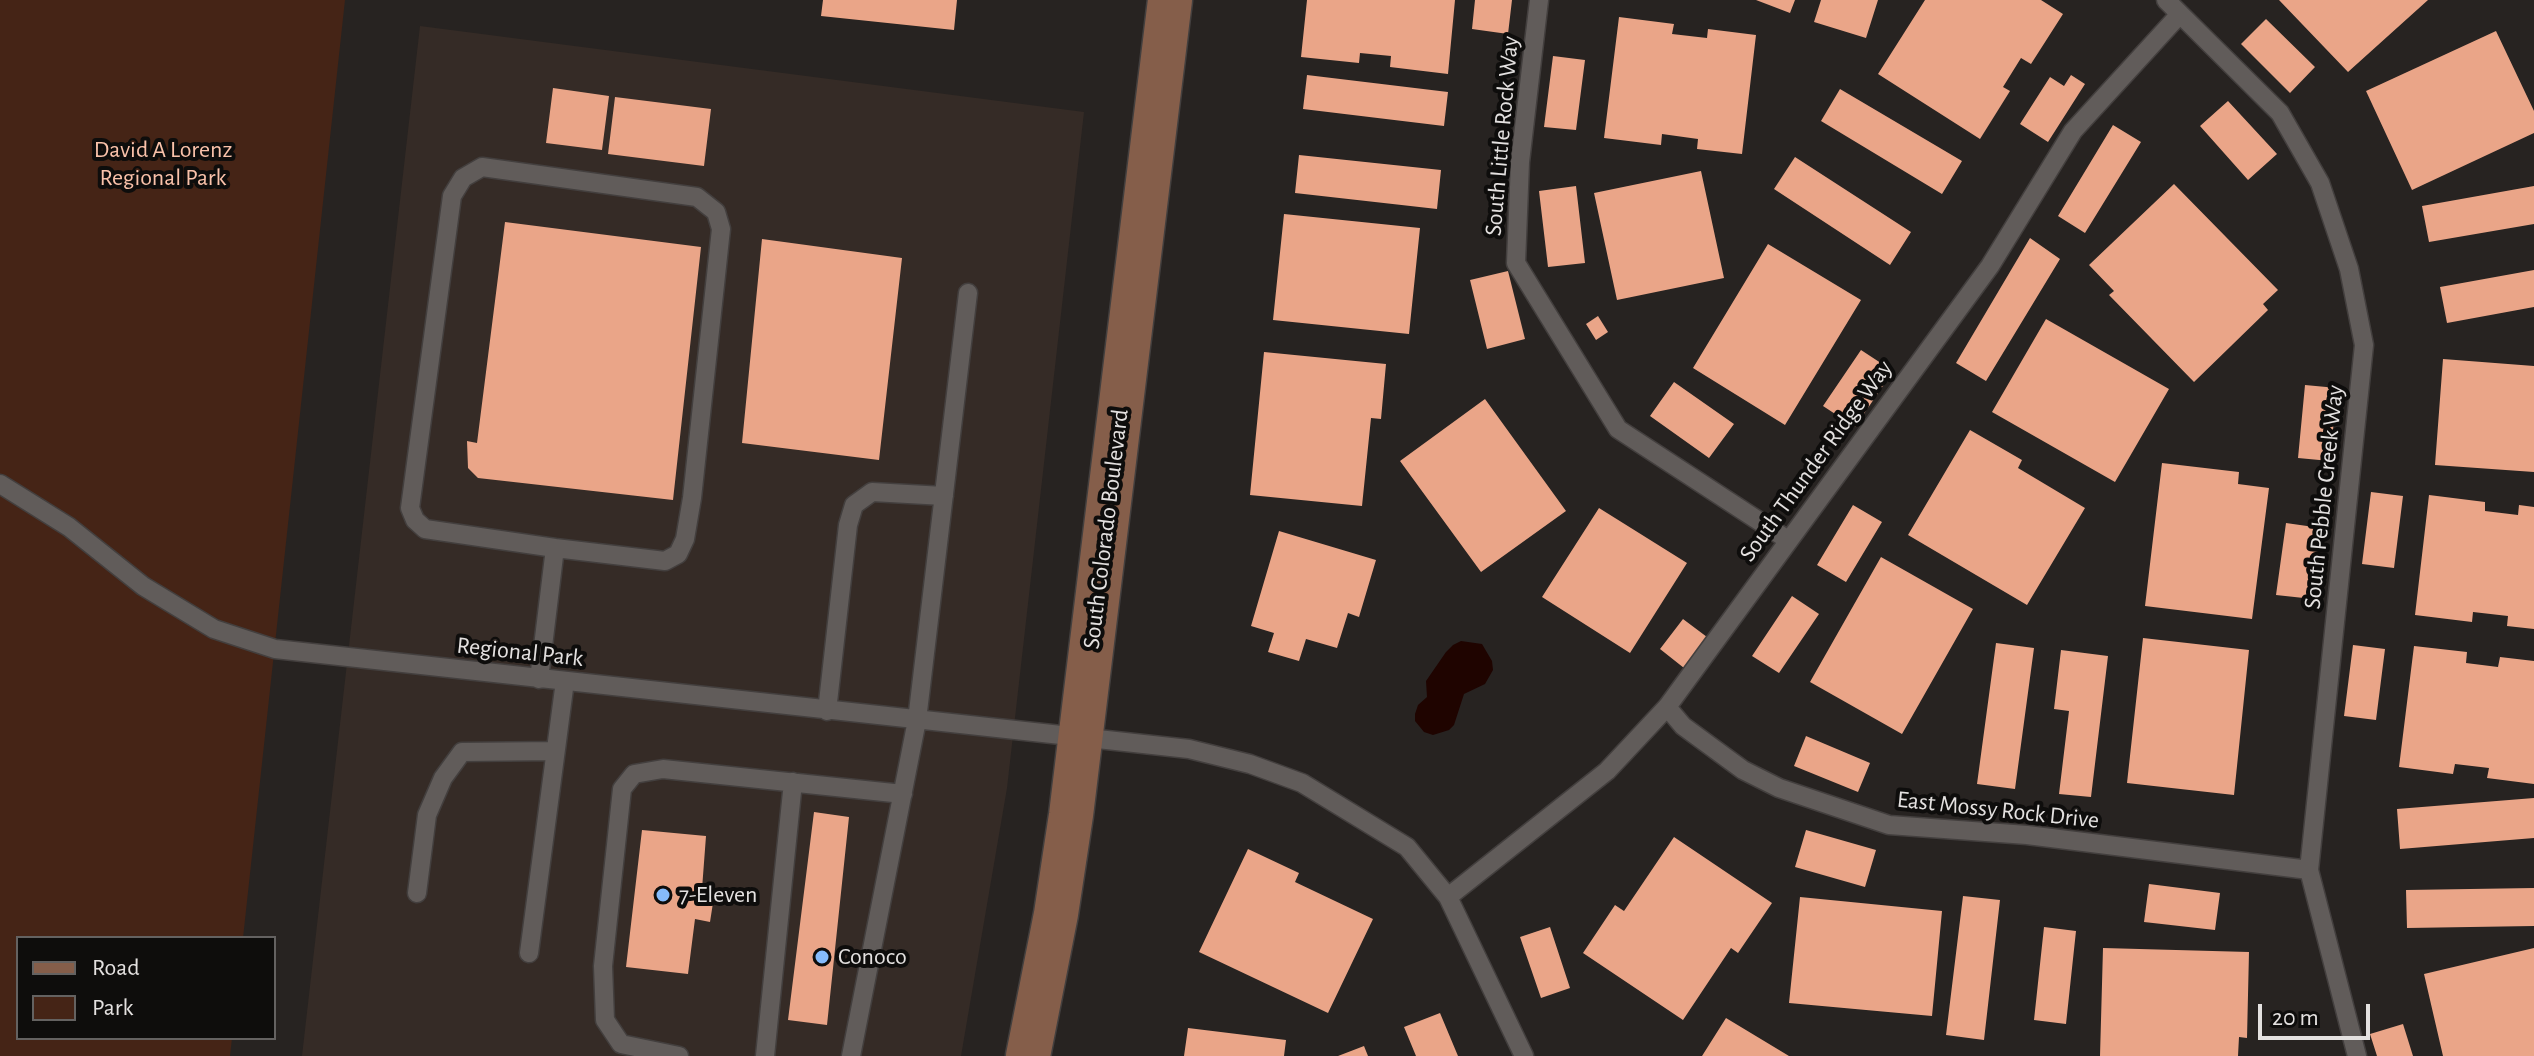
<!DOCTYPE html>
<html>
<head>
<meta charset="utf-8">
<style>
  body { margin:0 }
  #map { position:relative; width:2534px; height:1056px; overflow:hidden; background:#272321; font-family:"Alegreya Sans",sans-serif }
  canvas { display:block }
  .legend { position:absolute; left:16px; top:936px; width:260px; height:104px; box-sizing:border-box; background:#0e0d0c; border:2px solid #646261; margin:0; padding:10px 14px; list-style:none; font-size:24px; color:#e4e1e0 }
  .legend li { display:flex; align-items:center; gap:16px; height:40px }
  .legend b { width:40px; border:2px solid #646261 }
  .scale { position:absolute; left:2258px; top:1004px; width:112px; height:36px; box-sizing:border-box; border:4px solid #e4e1e0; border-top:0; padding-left:10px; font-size:24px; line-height:28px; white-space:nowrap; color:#e4e1e0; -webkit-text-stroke:6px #0e0d0c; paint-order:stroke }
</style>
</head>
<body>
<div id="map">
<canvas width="2534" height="1056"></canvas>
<ul class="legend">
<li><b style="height:10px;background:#855e4a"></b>Road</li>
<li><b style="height:22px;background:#452416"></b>Park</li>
</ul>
<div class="scale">20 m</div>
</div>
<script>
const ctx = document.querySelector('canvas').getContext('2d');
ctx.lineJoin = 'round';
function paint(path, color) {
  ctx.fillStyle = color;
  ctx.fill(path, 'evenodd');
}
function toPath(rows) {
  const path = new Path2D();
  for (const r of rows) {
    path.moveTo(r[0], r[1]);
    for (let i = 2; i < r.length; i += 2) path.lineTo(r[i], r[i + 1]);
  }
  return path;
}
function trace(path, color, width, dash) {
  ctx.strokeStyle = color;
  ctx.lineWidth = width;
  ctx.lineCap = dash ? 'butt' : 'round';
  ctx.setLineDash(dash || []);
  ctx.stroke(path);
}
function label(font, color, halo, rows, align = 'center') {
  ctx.font = font + ' "Alegreya Sans",sans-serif';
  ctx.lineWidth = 8;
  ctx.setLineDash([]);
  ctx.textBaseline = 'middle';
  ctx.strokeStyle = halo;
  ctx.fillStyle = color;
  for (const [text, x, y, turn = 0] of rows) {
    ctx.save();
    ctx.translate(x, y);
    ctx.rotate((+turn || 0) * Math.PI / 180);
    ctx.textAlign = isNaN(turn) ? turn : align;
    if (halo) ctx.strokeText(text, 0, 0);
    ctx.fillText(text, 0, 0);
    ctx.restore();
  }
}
const built = toPath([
  [420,26,1084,112,1007,788,961,1056,302,1056]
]);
const green = toPath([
  [0,0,345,0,243,938,18,938,18,1038,232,1038,230,1056,0,1056]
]);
const water = toPath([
  [1461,641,1482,644,1492,661,1493,670,1485,684,1464,694,1454,725,1449,730,1433,735,1424,732,1415,721,1415,714,1418,705,1427,697,1426,681,1446,652,1453,645]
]);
const building = toPath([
  [823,0,957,0,954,30,821,16],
  [1307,0,1455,0,1448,74,1390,67,1391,56,1360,53,1359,63,1301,57],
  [1475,0,1512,0,1508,34,1472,29],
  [1756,0,1795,0,1790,13],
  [1821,0,1878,0,1866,38,1814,22],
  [1925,0,2041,0,2063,14,2031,64,2021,58,2003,87,2010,91,1980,139,1878,74],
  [2279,0,2428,0,2348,72],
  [1619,17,1674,24,1672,34,1707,38,1708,29,1756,35,1742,154,1697,149,1698,139,1662,134,1661,145,1604,138],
  [2266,19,2315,67,2290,93,2241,44],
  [2496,31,2534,111,2534,133,2412,190,2366,91],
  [1553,56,1585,60,1576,130,1544,127],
  [1307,75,1448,92,1444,126,1303,109],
  [2071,75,2085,84,2048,142,2020,124,2050,77,2064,86],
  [553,88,609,96,602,150,546,143],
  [1840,89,1962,161,1942,194,1821,121],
  [615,97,711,109,704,166,608,154],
  [2228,101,2277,154,2248,180,2200,126],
  [2113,125,2141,142,2085,233,2058,216],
  [1299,155,1441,170,1437,209,1295,193],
  [1795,157,1911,232,1890,265,1774,189],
  [1701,171,1724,278,1617,300,1594,193],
  [2174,184,2278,290,2263,304,2268,310,2194,382,2109,295,2114,291,2089,265],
  [1576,186,1585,263,1548,267,1539,191],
  [2534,186,2534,224,2429,242,2422,206],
  [1284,214,1420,228,1409,334,1273,320],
  [505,222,701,247,673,500,478,478,468,468,467,441,477,443],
  [2030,238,2060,259,1986,381,1956,363],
  [762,239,902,258,879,460,742,443],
  [1768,244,1861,300,1785,425,1693,368],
  [2534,270,2534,307,2447,323,2440,287],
  [1508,271,1525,339,1487,349,1470,280],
  [1598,316,1608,332,1596,340,1586,324],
  [2046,319,2169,389,2115,482,1992,412],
  [1861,350,1893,371,1855,427,1823,406],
  [1264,352,1386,364,1381,419,1371,418,1362,506,1250,495],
  [2443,359,2534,366,2534,472,2435,465],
  [1674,382,1734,424,1709,458,1650,416],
  [2305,385,2337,388,2330,461,2298,458],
  [1485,399,1566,511,1481,572,1400,461],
  [1970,430,2022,460,2018,468,2085,508,2027,605,1908,535],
  [2162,463,2239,472,2238,484,2269,488,2252,619,2145,606],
  [2371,492,2403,496,2394,568,2362,564],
  [2429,495,2485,502,2485,511,2518,515,2519,505,2534,507,2534,629,2507,626,2508,616,2473,612,2472,622,2415,615],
  [1853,505,1882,522,1846,582,1817,565],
  [1599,508,1687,563,1630,653,1542,597],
  [2286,523,2321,528,2313,599,2276,595],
  [1279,531,1376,560,1359,617,1348,613,1337,648,1306,639,1299,661,1268,652,1274,633,1251,626],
  [1881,557,1973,609,1902,734,1810,682],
  [1792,596,1819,614,1779,673,1752,656],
  [1683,619,1707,637,1684,668,1660,649],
  [2143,638,2249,650,2234,795,2127,783],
  [1996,643,2034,648,2015,789,1977,784],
  [2353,645,2385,649,2376,720,2344,716],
  [2414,646,2467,652,2466,663,2498,667,2500,657,2534,661,2534,784,2487,778,2489,768,2455,764,2453,774,2399,767],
  [2061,650,2108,656,2091,797,2059,794,2069,711,2054,709],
  [1806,736,1870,763,1858,792,1794,766],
  [2534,798,2534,838,2400,849,2397,809],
  [814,812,849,817,827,1025,788,1020],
  [642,830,706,836,702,889,715,890,710,922,695,919,688,974,626,967],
  [1806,830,1876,850,1865,887,1795,867],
  [1674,837,1772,903,1738,953,1731,948,1683,1020,1583,953,1615,905,1624,911],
  [1248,849,1299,873,1295,882,1373,919,1328,1013,1199,952],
  [2149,884,2220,893,2215,930,2144,922],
  [2534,888,2534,926,2407,928,2406,890],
  [1963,896,2000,900,1984,1040,1946,1035],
  [1800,897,1942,911,1932,1016,1789,1003],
  [1550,927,1570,988,1541,998,1520,937],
  [2044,927,2076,931,2066,1024,2034,1020],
  [2103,948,2249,952,2247,1038,2239,1037,2238,1056,2100,1056],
  [2534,948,2534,1056,2443,1056,2424,974],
  [1440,1013,1458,1056,1416,1056,1404,1027],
  [1726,1018,1789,1056,1702,1056],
  [2403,1024,2413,1056,2377,1056,2370,1034],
  [1188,1028,1286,1040,1284,1056,1184,1056],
  [1364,1046,1368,1056,1338,1056]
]);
const lane = toPath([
  [1539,0,1520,162,1516,263,1618,429,1788,540],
  [2166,0,2280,113,2320,183,2349,269,2364,345,2309,870,2357,1056],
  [0,484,69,527,143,586,214,629,275,649,1189,749,1250,764,1302,783,1407,847,1448,897,1524,1056],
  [539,679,555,548,665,561,678,554,685,539,692,498,721,229,716,212,697,197,482,167,463,178,452,196,410,508,415,520,425,529,555,548],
  [1667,707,1683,726,1743,770,1779,788,1889,825,2027,835,2309,870],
  [827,711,848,525,854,505,872,492,944,496],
  [417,893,427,815,443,778,462,752,555,751],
  [1448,897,1607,771,1667,707,1990,266,2073,131,2180,14],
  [529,953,565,681],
  [679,1056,621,1044,605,1020,603,966,622,789,634,774,663,769,903,794],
  [765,1056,793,782],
  [851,1056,917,720,968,293]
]);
const secondary = toPath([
  [1028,1056,1056,914,1071,815,1170,0]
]);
const markers = [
  [663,895,8,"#86bbfb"],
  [822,957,8,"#86bbfb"]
];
const streetNames = [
  ["South Little Rock Way",1502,136,-85],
  ["South Thunder Ridge Way",1816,461,-54],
  ["South Pebble Creek Way",2324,497,-84],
  ["South Colorado Boulevard",1106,529,-83],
  ["Regional Park",520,652,6],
  ["East Mossy Rock Drive",1998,810,6]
];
const parkNames = [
  ["David A Lorenz",163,150],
  ["Regional Park",163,178]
];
const poiNames = [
  ["7-Eleven",679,895],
  ["Conoco",838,957]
];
paint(built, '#352b26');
paint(green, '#452416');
paint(water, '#1f0400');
paint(building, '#eaa588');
trace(lane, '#433f3e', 21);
trace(secondary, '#433f3e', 47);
trace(lane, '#615c5a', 18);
trace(secondary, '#855e4a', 44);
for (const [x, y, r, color] of markers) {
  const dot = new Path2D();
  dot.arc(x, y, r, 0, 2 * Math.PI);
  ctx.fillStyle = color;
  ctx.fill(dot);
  trace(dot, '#0e0d0c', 3);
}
label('24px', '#e4e1e0', '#0e0d0c', streetNames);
label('24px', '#fac2aa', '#0e0d0c', parkNames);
label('24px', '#e4e1e0', '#0e0d0c', poiNames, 'left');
</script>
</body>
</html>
